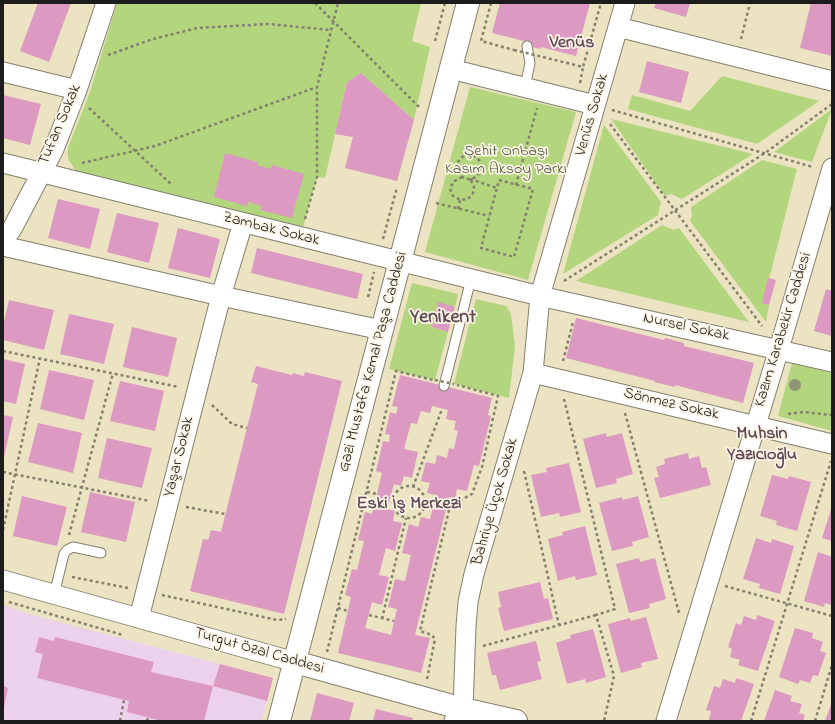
<!DOCTYPE html>
<html>
<head>
<meta charset="utf-8">
<style>
  body { margin:0 }
  #map { position:relative; width:835px; height:724px; overflow:hidden; background:#ebe3c1; font-family:"Indie Flower",sans-serif }
  canvas { display:block }
  .frame { position:absolute; inset:0; border:4px solid #1c1c1c; pointer-events:none }
</style>
</head>
<body>
<div id="map">
<canvas width="835" height="724"></canvas>
<div class="frame"></div>
</div>
<script>
const ctx = document.querySelector('canvas').getContext('2d');
ctx.lineJoin = 'round';
function paint(path, color) {
  ctx.fillStyle = color;
  ctx.fill(path, 'evenodd');
}
function toPath(rows) {
  const path = new Path2D();
  for (const r of rows) {
    if (r.length === 3) {
      path.moveTo(r[0] + r[2], r[1]);
      path.arc(r[0], r[1], r[2], 0, 2 * Math.PI);
      continue;
    }
    path.moveTo(r[0], r[1]);
    for (let i = 2; i < r.length; i += 2) path.lineTo(r[i], r[i + 1]);
  }
  return path;
}
function trace(path, color, width, dash) {
  ctx.strokeStyle = color;
  ctx.lineWidth = width;
  ctx.lineCap = dash ? 'butt' : 'round';
  ctx.setLineDash(dash || []);
  ctx.stroke(path);
}
function label(font, color, halo, rows, align = 'center') {
  ctx.font = font + ' "Indie Flower",sans-serif';
  ctx.lineWidth = 3.5;
  ctx.setLineDash([]);
  ctx.textBaseline = 'middle';
  ctx.strokeStyle = halo;
  ctx.fillStyle = color;
  for (const [text, x, y, turn = 0] of rows) {
    ctx.save();
    ctx.translate(x, y);
    ctx.rotate((+turn || 0) * Math.PI / 180);
    ctx.textAlign = isNaN(turn) ? turn : align;
    if (halo) ctx.strokeText(text, 0, 0);
    ctx.fillText(text, 0, 0);
    ctx.restore();
  }
}
const built = toPath([
  [3,605,32,615,220,664,213,686,267,701,261,721,3,721]
]);
const green = toPath([
  [117,3,421,3,412,41,430,47,414,120,361,73,347,82,325,178,317,177,302,231,76,172,68,158,68,148,90,92],
  [722,76,819,101,757,144,628,109,632,95,690,111],
  [470,87,576,112,528,280,425,252],
  [832,109,812,162,774,152],
  [611,119,753,154,682,199,671,194,665,196],
  [604,125,661,202,658,215,563,274],
  [762,160,797,169,763,303,769,305,766,322,690,221,692,215,691,207],
  [662,225,674,230,679,228,749,322,576,281],
  [412,283,458,294,455,307,438,303,432,327,448,332,435,380,389,369],
  [476,299,506,306,511,314,515,346,509,398,454,384],
  [792,363,832,373,832,431,778,416]
]);
const building = toPath([
  [38,3,71,3,49,62,20,51],
  [500,3,590,3,576,56,541,47,540,49,524,45,524,41,492,33],
  [656,3,690,3,686,17,654,8],
  [811,3,832,3,832,56,800,48],
  [647,61,689,72,681,103,639,92],
  [361,73,414,120,397,181,345,168,353,137,335,134,347,82],
  [3,95,41,104,30,145,3,138],
  [225,153,258,162,257,165,271,169,272,165,304,174,292,218,260,210,262,206,248,202,247,206,214,197],
  [58,199,100,209,90,249,48,238],
  [117,213,159,223,149,263,107,252],
  [178,228,220,239,210,278,168,268],
  [257,248,363,274,357,299,251,273],
  [768,278,776,280,769,305,762,303],
  [826,289,832,291,832,336,814,331],
  [9,300,54,310,44,350,3,340,3,326],
  [438,302,455,307,448,332,432,327],
  [69,314,114,324,104,364,60,354],
  [576,318,664,340,665,338,684,343,684,346,754,363,743,403,675,385,675,387,654,382,655,381,566,358],
  [132,327,177,338,168,377,123,367],
  [3,359,25,364,16,404,3,401],
  [256,366,292,375,293,373,304,376,305,372,342,381,284,614,190,591,203,539,208,540,211,530,221,532,258,384,251,382],
  [49,370,94,380,84,420,40,409],
  [400,375,492,398,488,415,491,416,479,466,474,465,467,491,457,489,455,499,449,497,415,635,430,638,421,673,338,653,351,597,345,595,352,569,357,570,364,541,358,540,365,512,372,514,382,473,376,471,383,441,389,442,390,435,385,434,390,412,396,414,398,407,392,406],
  [432,406,448,410,446,419,456,421,454,430,458,431,454,449,449,448,447,458,437,455,435,464,426,462,421,481,430,483,427,493,436,495,430,519,421,517,418,527,409,524,402,553,411,555,405,581,395,579,388,607,397,609,391,635,365,628,372,602,382,605,389,577,379,575,386,548,395,551,402,523,393,521,395,511,387,509,394,484,401,486,404,476,412,478,418,452,404,449,411,423,417,424,421,411,430,413],
  [120,381,164,391,155,431,110,421],
  [3,415,13,417,4,457,3,457],
  [38,423,82,433,73,473,28,462],
  [606,433,607,437,622,433,633,474,616,479,617,483,596,488,583,439],
  [107,438,152,448,142,488,98,478],
  [688,453,689,459,699,456,702,468,706,467,711,485,660,498,654,478,659,477,656,467,665,464,664,459],
  [569,463,581,512,560,517,559,513,541,517,531,475,547,472,546,468],
  [772,475,788,479,789,476,811,482,797,531,776,525,777,521,760,516],
  [90,492,135,502,126,542,81,532],
  [22,496,67,507,57,546,13,536],
  [638,496,649,537,632,542,633,546,612,551,599,503,622,497,623,500],
  [832,506,832,541,822,538],
  [585,526,597,575,576,580,575,576,558,581,548,539,563,535,562,532],
  [756,538,771,543,772,539,794,546,780,594,759,588,760,584,743,579],
  [818,552,832,557,832,605,825,603,824,607,804,601],
  [639,558,640,562,655,558,666,599,649,604,650,608,629,613,616,564],
  [540,582,544,599,548,598,553,619,504,631,498,608,501,607,498,592],
  [757,615,775,621,758,671,738,665,740,660,730,657,732,649,728,647,736,623,741,625,744,616,756,620],
  [646,617,658,659,641,663,642,667,621,673,608,624,630,618,631,621],
  [795,628,813,633,812,638,823,642,820,651,826,653,818,676,813,675,810,683,800,680,798,684,779,677],
  [593,629,606,677,586,683,585,679,567,684,556,643,571,638,570,635],
  [39,637,54,641,55,637,154,662,151,672,213,686,204,721,162,721,127,712,129,701,37,678,43,654,35,652],
  [536,641,541,661,537,662,542,679,500,690,496,675,492,675,487,653],
  [220,664,273,678,267,701,213,686],
  [736,678,754,684,741,721,709,720,711,711,706,710,714,686,720,688,723,679,735,683],
  [3,686,8,688,4,707,3,707],
  [775,690,792,696,790,701,802,704,799,713,805,715,803,721,764,721],
  [317,693,354,703,349,721,310,721],
  [832,702,832,721,825,721],
  [376,709,413,718,412,721,373,721]
]);
const path = toPath([
  [315,3,421,109],
  [491,3,481,41,514,50],
  [741,39,750,3],
  [435,41,445,3],
  [108,55,153,39,197,28,268,24,331,30],
  [543,57,583,67,601,3],
  [580,83,583,67],
  [89,108,172,185],
  [612,110,813,167],
  [610,124,762,326],
  [469,167,12],
  [82,163,155,146,317,87],
  [462,177,453,182,450,189,453,196,460,200,468,199,473,193,474,186,470,179],
  [470,179,497,188],
  [499,180,533,189,514,257,481,248,499,180],
  [516,185,537,108],
  [436,203,489,216],
  [458,209,460,200],
  [305,219,317,177,317,87,338,3],
  [383,239,397,187],
  [564,281,765,153,832,104],
  [368,297,374,272],
  [3,351,179,387],
  [563,361,573,322],
  [564,399,615,609,596,615,614,676,604,721],
  [212,405,232,424,247,428],
  [625,413,679,613],
  [788,414,803,412,832,415],
  [524,471,559,625],
  [3,472,150,501],
  [409,502,16],
  [413,487,442,409],
  [367,492,377,494],
  [186,507,225,514],
  [424,507,432,508],
  [3,530,40,358],
  [69,535,113,373],
  [72,577,128,588],
  [725,586,832,616],
  [162,595,277,620,286,619],
  [9,602,123,635],
  [338,608,348,611],
  [369,615,394,621],
  [382,619,406,518],
  [483,646,596,615],
  [327,652,396,371,433,380],
  [427,679,435,639,432,635,420,631,450,506,472,494,482,467,498,396,457,385],
  [120,721,124,700],
  [147,721,148,717],
  [751,721,831,461],
  [815,721,832,665]
]);
const lane = toPath([
  [525,87,530,63,527,46],
  [444,386,471,279],
  [54,595,64,554,67,550,73,547,101,553]
]);
const street = toPath([
  [618,27,832,81],
  [451,69,595,105],
  [3,72,77,90],
  [3,163,540,296,832,362],
  [3,242,13,227,54,149,77,90,106,3],
  [3,246,221,296,382,330],
  [533,373,832,444],
  [3,580,295,662],
  [139,618,221,296,243,223],
  [454,721,463,709,466,626,468,602,474,574,533,373,540,296,625,3],
  [666,721,779,349,832,168]
]);
const secondary = toPath([
  [295,662,463,709,516,721],
  [279,721,468,3]
]);
const pathBridge = toPath([
  [514,50,543,57],
  [435,380,454,384]
]);
const trees = [
  [795,385]
];
const streetNames = [
  ["Venüs Sokak",593,115,-74],
  ["Tufan Sokak",61,125,-67],
  ["Zambak Sokak",271,230,14],
  ["Nursel Sokak",686,328,12],
  ["Kazım Karabekir Caddesi",784,330,-73],
  ["Gazi Mustafa Kemal Paşa Caddesi",374,362,-75],
  ["Sönmez Sokak",671,405,13],
  ["Yaşar Sokak",180,457,-76],
  ["Bahriye Üçok Sokak",496,502,-74],
  ["Turgut Özal Caddesi",259,652,16]
];
const parkNames = [
  ["Şehit Onbaşı",506,152],
  ["Kasım Aksoy Parkı",506,170]
];
const quarterNames = [
  ["Venüs",572,44],
  ["Muhsin",762,435],
  ["Yazıcıoğlu",762,456],
  ["Eski İş Merkezi",409,505]
];
const districtNames = [
  ["Yenikent",443,319]
];
paint(built, '#ebd1eb');
paint(green, '#b3d57e');
paint(building, '#dc99c1');
trace(lane, '#84806e', 11);
trace(street, '#84806e', 21);
trace(secondary, '#84806e', 24);
trace(path, '#84806e', 2.5, [3, 3]);
trace(lane, '#fff', 9);
trace(street, '#fff', 19);
trace(secondary, '#fff', 22);
trace(pathBridge, '#84806e', 2.5, [3, 3]);
ctx.fillStyle = '#929476';
for (const [x, y] of trees) {
  ctx.beginPath();
  ctx.arc(x, y, 6, 0, 2 * Math.PI);
  ctx.fill();
}
label('16px', '#1c1c1c', '#fcf5e5', streetNames);
label('16px', '#495439', '#fcf5e5', parkNames);
label('bold 18px', '#5f4856', '#fcf5e5', quarterNames);
label('bold 20px', '#5f4856', '#fcf5e5', districtNames);
</script>
</body>
</html>
